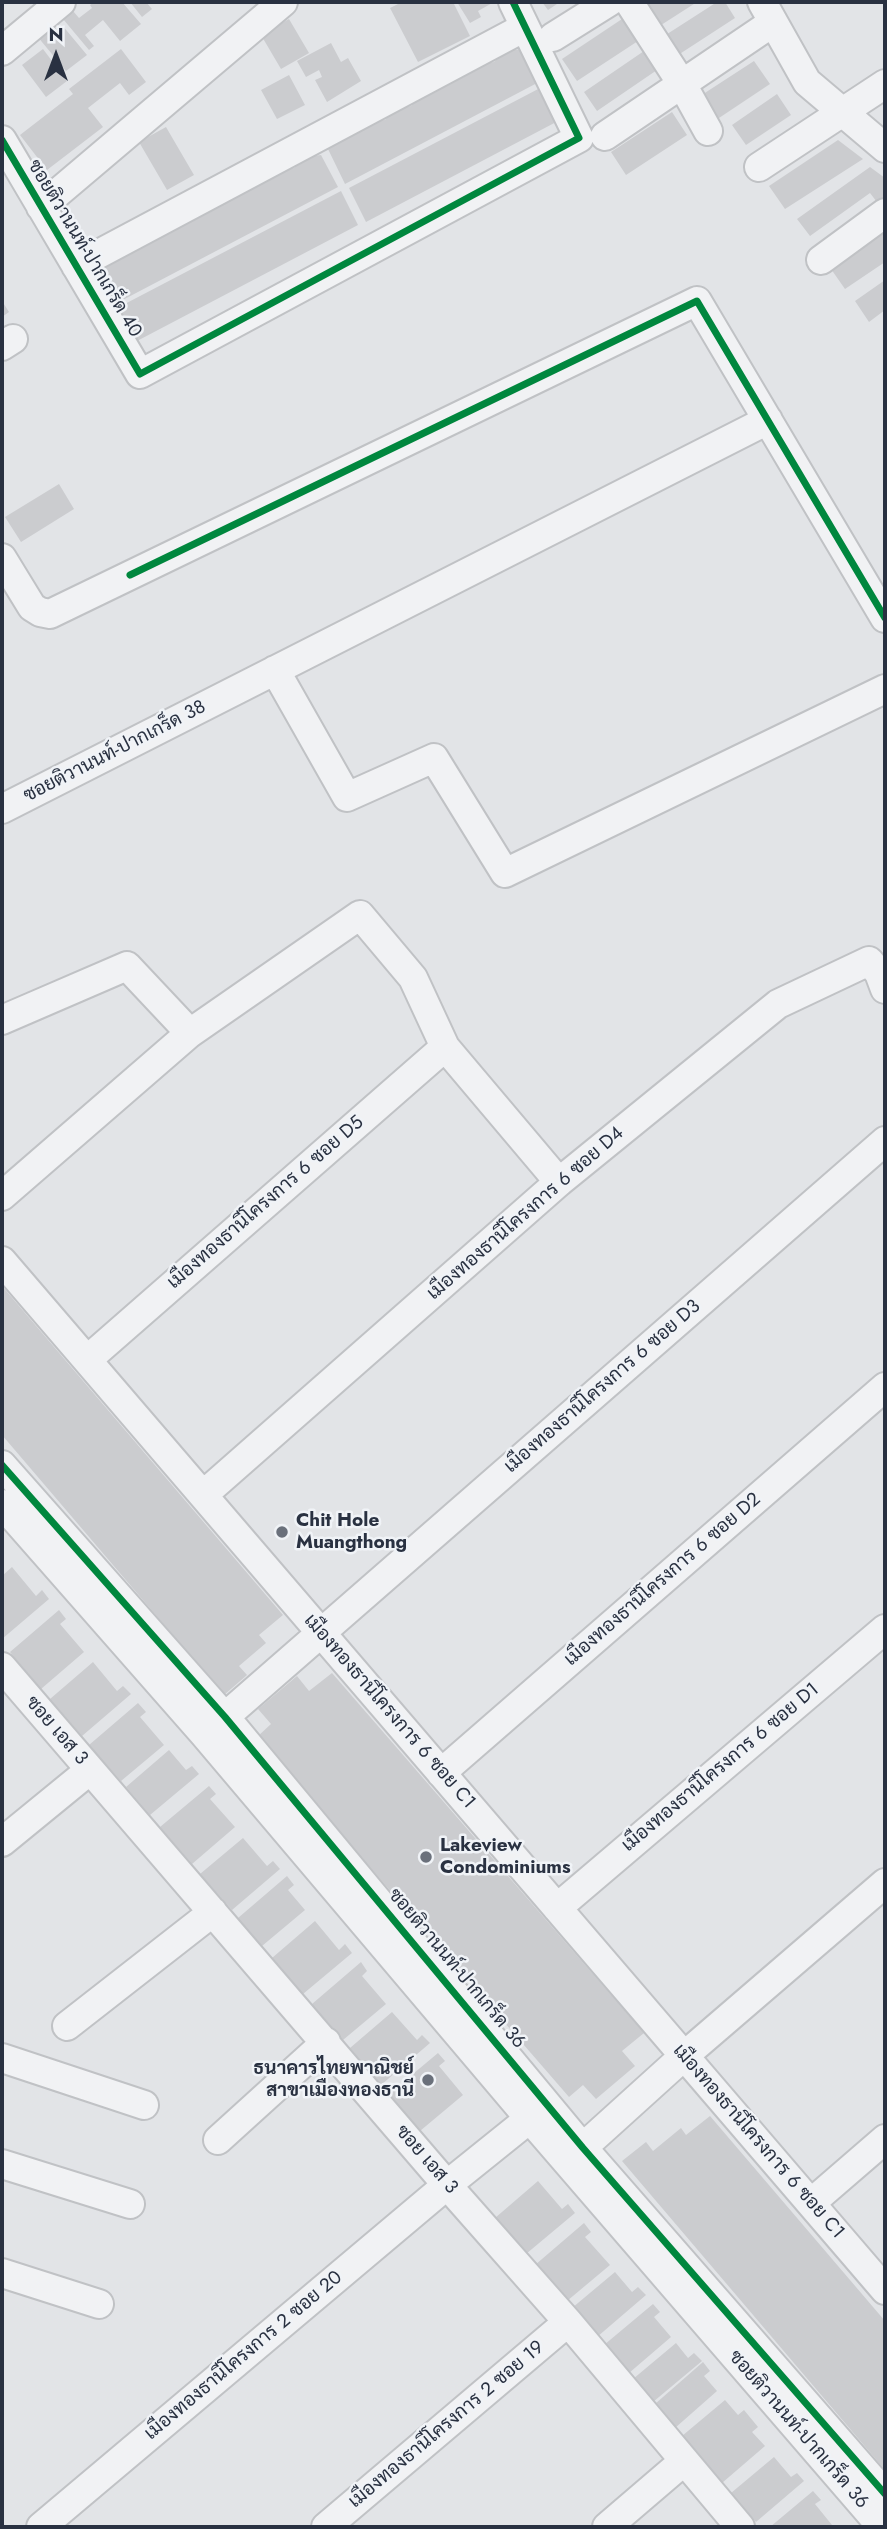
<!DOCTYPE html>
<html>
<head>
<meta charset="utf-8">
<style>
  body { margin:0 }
  #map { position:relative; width:887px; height:2529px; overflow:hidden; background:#e2e4e7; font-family:Jost,sans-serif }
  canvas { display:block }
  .frame { position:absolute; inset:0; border:4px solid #293141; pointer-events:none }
  .north { position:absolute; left:21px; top:21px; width:70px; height:70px; -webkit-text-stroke:5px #f0f3f7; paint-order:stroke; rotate:0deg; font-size:19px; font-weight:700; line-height:28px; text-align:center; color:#293141 }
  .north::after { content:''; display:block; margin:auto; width:24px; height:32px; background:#293141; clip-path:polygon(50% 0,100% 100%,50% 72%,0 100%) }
</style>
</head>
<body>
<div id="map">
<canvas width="887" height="2529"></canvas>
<div class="frame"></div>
<div class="north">N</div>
</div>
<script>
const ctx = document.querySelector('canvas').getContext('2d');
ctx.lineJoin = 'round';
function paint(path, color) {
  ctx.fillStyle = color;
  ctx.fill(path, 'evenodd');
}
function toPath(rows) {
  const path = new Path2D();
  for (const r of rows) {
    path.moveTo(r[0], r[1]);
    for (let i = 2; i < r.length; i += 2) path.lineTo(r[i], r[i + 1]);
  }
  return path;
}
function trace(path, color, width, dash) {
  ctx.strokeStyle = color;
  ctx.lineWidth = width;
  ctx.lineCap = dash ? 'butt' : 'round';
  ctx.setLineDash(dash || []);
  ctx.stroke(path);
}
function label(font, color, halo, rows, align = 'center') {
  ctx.font = font + ' Jost,Sarabun,sans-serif';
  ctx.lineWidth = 5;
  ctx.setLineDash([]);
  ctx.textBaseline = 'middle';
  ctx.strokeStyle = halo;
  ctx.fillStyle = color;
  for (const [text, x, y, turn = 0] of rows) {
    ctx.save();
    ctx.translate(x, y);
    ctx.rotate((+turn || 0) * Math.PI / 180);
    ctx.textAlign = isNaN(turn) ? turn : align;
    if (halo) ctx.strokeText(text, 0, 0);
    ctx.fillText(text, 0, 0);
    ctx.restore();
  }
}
const building = toPath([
  [94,2,122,2,141,24,120,41,103,20,85,35,94,46,89,50,63,19,73,11,79,18,92,8,90,5],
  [130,2,146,2,152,9,142,17],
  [402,2,453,2,470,36,418,62,390,8],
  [457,2,494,2,478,11,481,17,470,23],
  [542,2,560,2,548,10],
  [647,2,697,2,658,27,643,5],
  [717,2,725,2,735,18,675,57,661,38],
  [289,19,309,53,281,69,261,35],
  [622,19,638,41,577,81,562,59],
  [52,23,57,30,62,25,87,55,66,71,37,36],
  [331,43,341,62,348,58,361,81,327,102,315,80,322,77,319,70,306,77,297,61],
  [43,49,67,81,46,97,22,65],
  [121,49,146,82,129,95,120,83,88,108,103,127,47,170,20,135,73,94,69,89],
  [522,49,539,82,345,184,328,149,339,138,356,134,366,122,385,120,394,109,411,106,421,94,438,90,448,81,464,77,477,65,494,62,505,51],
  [644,51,657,70,597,111,584,92],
  [754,61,770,84,710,124,694,100],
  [289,75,305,105,277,119,261,90],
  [542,87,560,120,366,222,349,188],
  [777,94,791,115,746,145,732,125],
  [672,112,687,135,626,175,611,152],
  [166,127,194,175,167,190,139,142],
  [838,140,863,159,785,209,769,186],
  [321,155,338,187,117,303,101,268,138,242,157,239,165,229,184,225,193,212,248,185,266,181,276,171,294,168,305,157],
  [870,167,885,178,885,202,880,206,870,193,810,236,797,219],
  [341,191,358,225,137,341,119,307],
  [885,232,885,262,845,289,831,269],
  [885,280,885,310,869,322,855,301],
  [2,301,9,312,2,317],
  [59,484,74,509,21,542,5,517],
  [2,1286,283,1615,259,1635,266,1643,239,1666,247,1675,224,1695,2,1435],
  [12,1567,36,1596,42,1590,49,1599,2,1639,2,1576],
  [59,1610,66,1619,60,1624,84,1652,41,1689,10,1652],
  [93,1662,117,1691,123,1686,131,1694,82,1736,50,1699],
  [332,1673,644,2033,622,2051,635,2066,596,2099,583,2085,569,2097,257,1737,271,1724,258,1709,297,1676,309,1691],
  [138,1703,146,1712,140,1717,164,1745,121,1781,89,1745],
  [169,1750,186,1770,192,1766,199,1774,150,1815,126,1787],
  [209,1786,216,1794,210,1799,235,1827,192,1864,160,1827],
  [243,1838,267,1866,273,1861,280,1869,232,1910,200,1874],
  [287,1876,294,1885,288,1890,305,1910,262,1946,238,1918],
  [315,1921,339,1950,345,1944,352,1953,303,1994,272,1958],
  [361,1962,367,1971,362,1976,386,2004,343,2040,312,2004],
  [392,2012,417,2040,422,2035,430,2043,381,2085,350,2048],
  [438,2053,445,2061,439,2066,463,2095,420,2131,389,2094],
  [710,2116,885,2321,885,2470,622,2161,646,2142,653,2151,681,2128,686,2135],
  [538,2181,562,2209,568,2204,575,2213,526,2254,495,2218],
  [584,2223,591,2232,585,2237,610,2265,567,2301,535,2265],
  [615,2272,632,2292,638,2287,646,2295,597,2337,572,2308],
  [653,2304,660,2312,654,2317,671,2337,629,2373,604,2345],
  [676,2343,688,2358,694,2353,702,2361,653,2402,633,2379],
  [703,2362,710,2371,704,2376,717,2391,675,2428,655,2404],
  [725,2400,738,2415,744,2410,758,2427,752,2432,765,2446,722,2483,682,2436],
  [774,2457,791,2477,797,2473,804,2481,756,2522,731,2493],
  [813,2491,821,2500,815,2504,832,2525,829,2527,770,2527]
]);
const minor = toPath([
  [629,2,682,84,708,131],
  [762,2,807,82,885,148],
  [553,37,609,2],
  [2,51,61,2],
  [605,136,772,23],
  [2,140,140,374,579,138,513,2],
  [759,167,885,84],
  [41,207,283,2],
  [821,260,885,213],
  [76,266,525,27],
  [2,346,13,339],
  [2,558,32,607,40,612,50,614,697,301,885,618],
  [275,670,347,797,434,758,505,873,885,689],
  [2,809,768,420],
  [2,1020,127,966,190,1033],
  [2,1196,190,1033,360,915,413,978,445,1047,559,1182],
  [2,1261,885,2290],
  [87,1360,445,1047],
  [2,1465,225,1717,583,2148,885,2494],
  [203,1495,559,1182,778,1004,869,961,879,973,885,989],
  [2,1504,204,1734,529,2118,882,2527],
  [2,1667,447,2185,568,2322,740,2527],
  [212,1728,885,1141],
  [441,1773,885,1387],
  [2,1842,90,1770],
  [557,1908,885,1629],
  [67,2026,213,1912],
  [2,2058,144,2105],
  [218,2140,326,2042],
  [569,2160,684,2056,885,1883],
  [2,2164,130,2204],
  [811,2203,885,2139],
  [2,2273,99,2304],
  [41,2527,447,2185,544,2107],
  [326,2527,568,2322],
  [607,2527,684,2461]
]);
const cycleway = toPath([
  [2,140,140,374,579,138,513,2],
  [130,575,697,301,885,618],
  [2,1465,225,1717,583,2148,885,2494]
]);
const markers = [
  [282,1532,7,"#6a707b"],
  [426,1857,7,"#6a707b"],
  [428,2080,7,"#6a707b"]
];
const streetNames = [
  ["ซอยติวานนท์-ปากเกร็ด 40",84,249,59],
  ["ซอยติวานนท์-ปากเกร็ด 38",115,752,-27],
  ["เมืองทองธานีโครงการ 6 ซอย D5",266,1203,-41],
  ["เมืองทองธานีโครงการ 6 ซอย D4",526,1214,-41],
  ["เมืองทองธานีโครงการ 6 ซอย D3",603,1387,-41],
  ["เมืองทองธานีโครงการ 6 ซอย D2",663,1580,-41],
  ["เมืองทองธานีโครงการ 6 ซอย C1",389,1712,49],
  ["ซอย เอส 3",56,1731,49],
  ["เมืองทองธานีโครงการ 6 ซอย D1",721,1768,-40],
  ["ซอยติวานนท์-ปากเกร็ด 36",456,1969,50],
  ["เมืองทองธานีโครงการ 6 ซอย C1",758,2142,49],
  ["ซอย เอส 3",426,2160,49],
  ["เมืองทองธานีโครงการ 2 ซอย 20",244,2356,-40],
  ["เมืองทองธานีโครงการ 2 ซอย 19",447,2425,-40],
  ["ซอยติวานนท์-ปากเกร็ด 36",798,2430,49]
];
const poiNames = [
  ["Chit Hole",296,1521],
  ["Muangthong",296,1543],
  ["Lakeview",440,1846],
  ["Condominiums",440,1868],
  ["ธนาคารไทยพาณิชย์",414,2069,"right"],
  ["สาขาเมืองทองธานี",414,2091,"right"]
];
paint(building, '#cbcccf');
trace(minor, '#c0c2c5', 32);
trace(minor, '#f1f2f4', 28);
trace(cycleway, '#00873e', 7);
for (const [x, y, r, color] of markers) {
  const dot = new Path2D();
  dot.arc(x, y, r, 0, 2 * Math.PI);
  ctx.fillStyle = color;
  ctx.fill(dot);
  trace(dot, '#f0f3f7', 2.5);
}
label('19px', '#293141', '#f0f3f7', streetNames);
label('bold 19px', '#293141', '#f0f3f7', poiNames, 'left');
</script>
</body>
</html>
